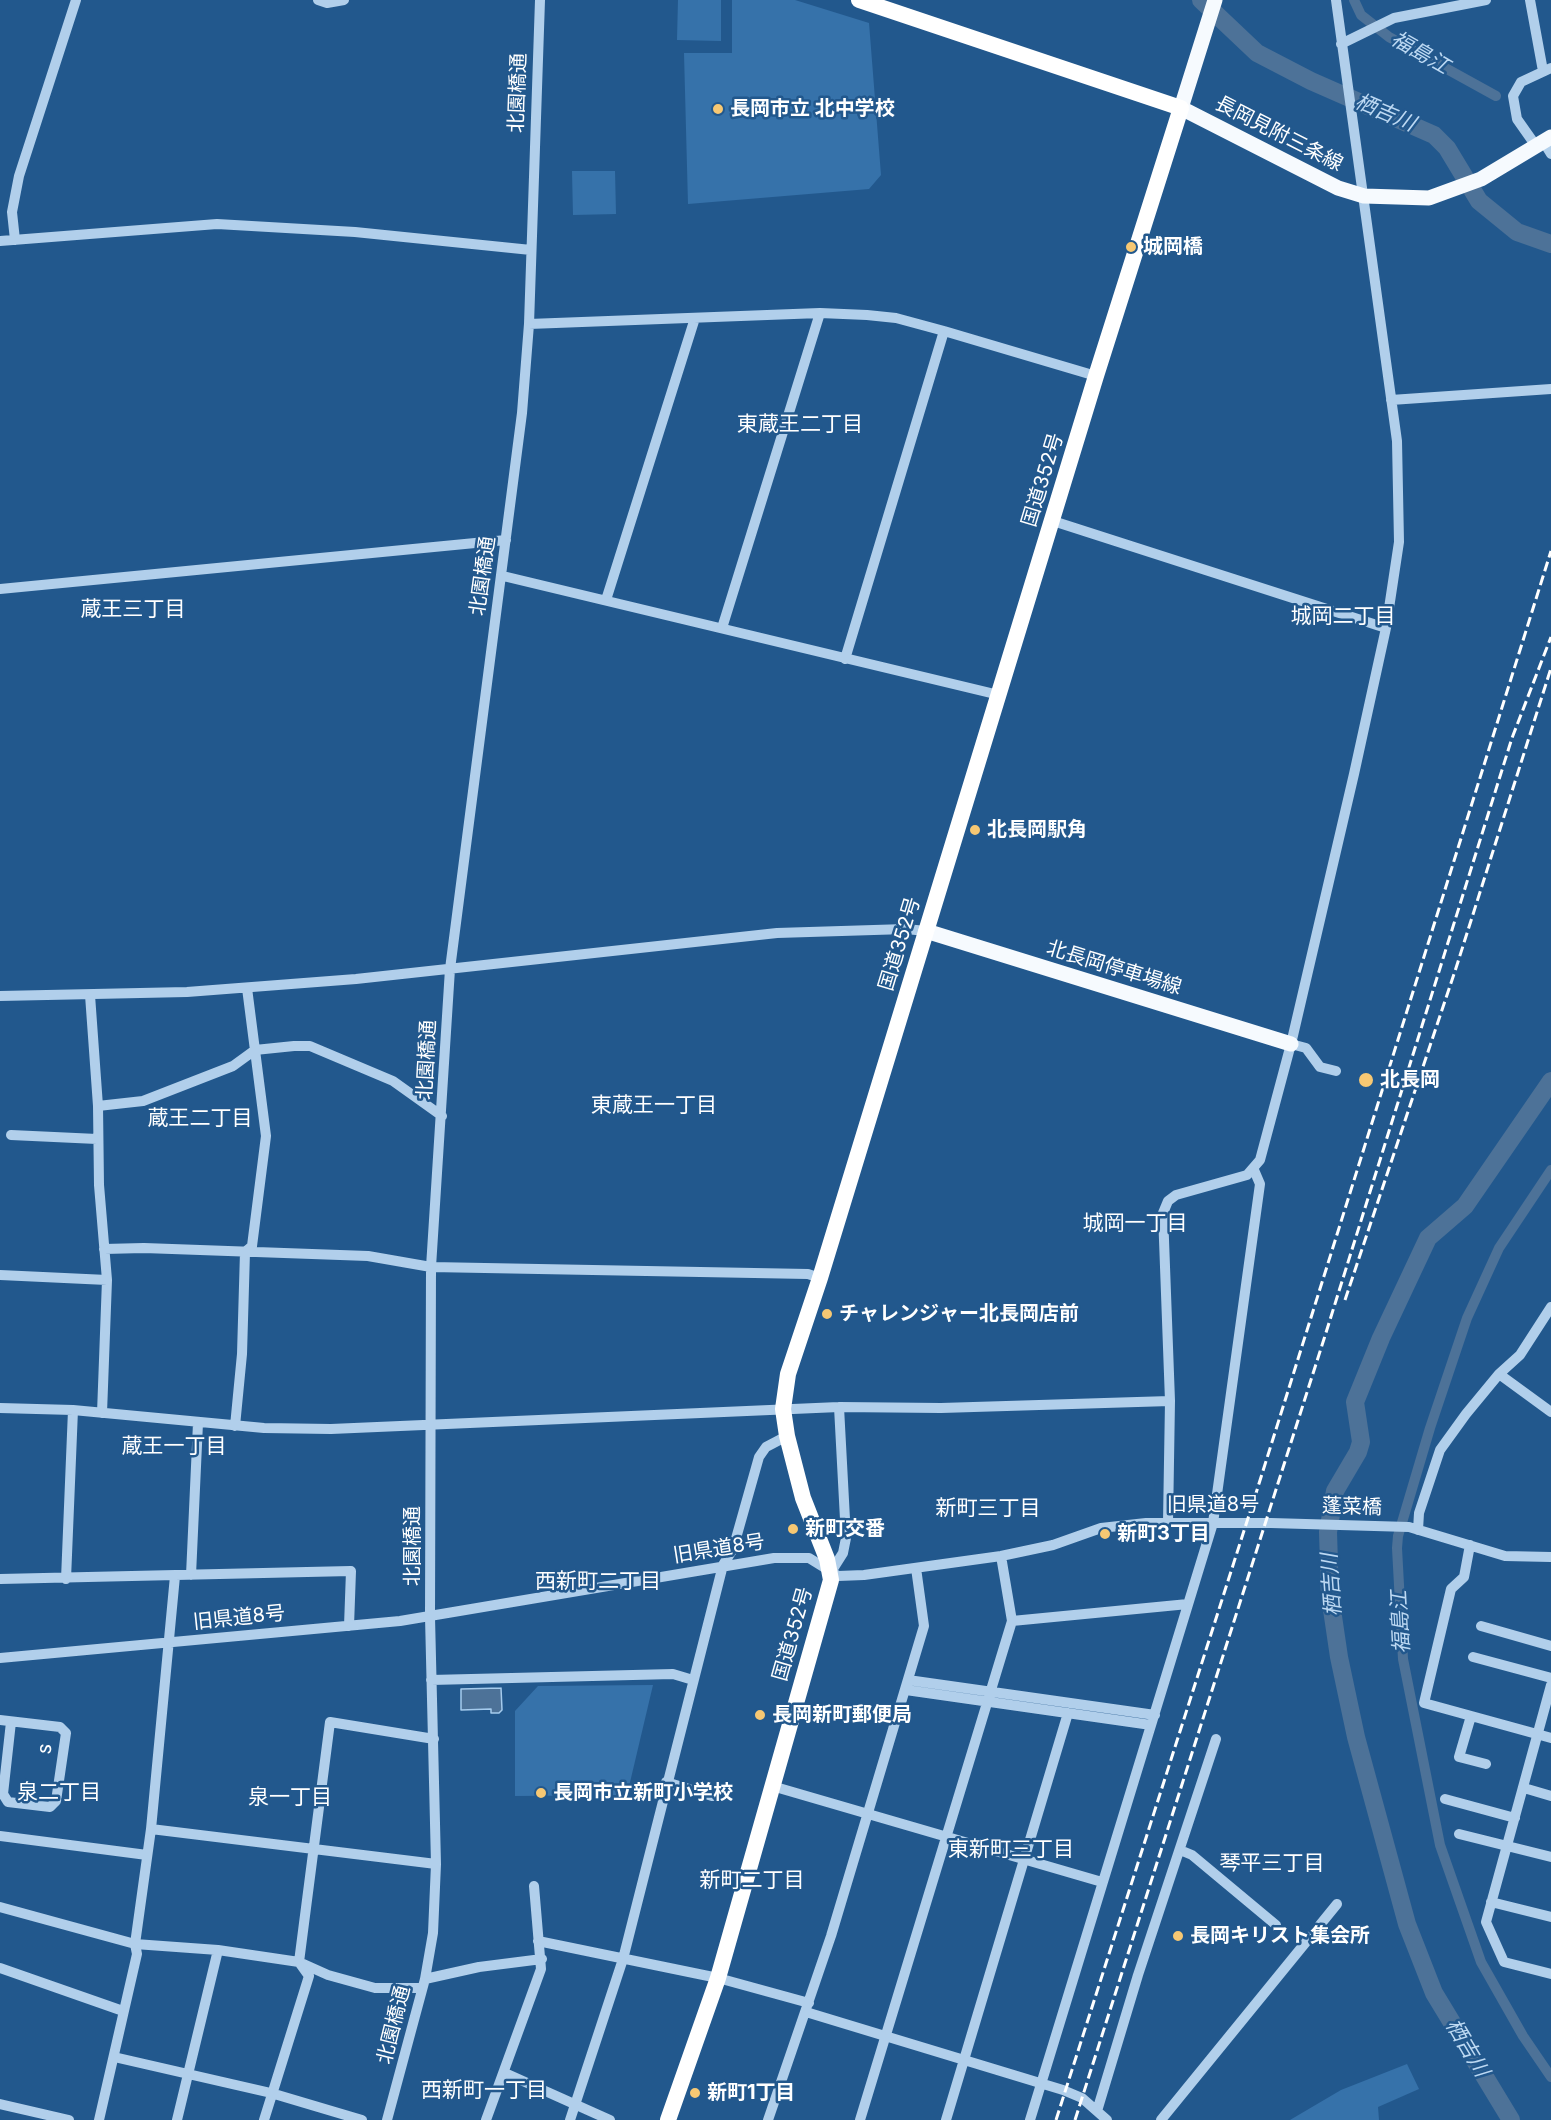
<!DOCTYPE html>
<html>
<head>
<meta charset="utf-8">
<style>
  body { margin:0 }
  canvas { display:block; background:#22588d }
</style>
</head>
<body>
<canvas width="1551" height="2120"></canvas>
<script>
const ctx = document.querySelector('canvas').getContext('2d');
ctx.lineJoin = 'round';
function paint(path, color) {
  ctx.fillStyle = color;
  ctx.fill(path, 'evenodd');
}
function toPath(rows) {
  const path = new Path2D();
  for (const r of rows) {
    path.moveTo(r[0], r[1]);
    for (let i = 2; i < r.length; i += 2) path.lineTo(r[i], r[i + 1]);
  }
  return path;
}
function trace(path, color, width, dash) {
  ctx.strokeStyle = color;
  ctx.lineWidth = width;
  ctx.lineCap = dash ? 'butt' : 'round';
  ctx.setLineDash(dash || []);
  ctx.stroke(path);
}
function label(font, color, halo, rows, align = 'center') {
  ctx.font = font + ' Inter,"Noto Sans JP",sans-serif';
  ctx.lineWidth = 5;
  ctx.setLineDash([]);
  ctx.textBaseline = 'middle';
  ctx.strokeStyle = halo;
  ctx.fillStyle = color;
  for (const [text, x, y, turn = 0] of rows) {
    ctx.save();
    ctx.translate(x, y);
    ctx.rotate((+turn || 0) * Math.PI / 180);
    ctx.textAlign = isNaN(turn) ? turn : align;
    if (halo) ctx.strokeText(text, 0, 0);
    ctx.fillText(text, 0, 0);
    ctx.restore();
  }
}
const green = toPath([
  [678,0,721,0,721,41,677,40],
  [732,0,795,0,869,23,881,175,869,189,688,204,684,53,732,53],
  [572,171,615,171,616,214,573,215],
  [653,1685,627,1795,515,1796,515,1711,538,1686],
  [1407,2064,1419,2089,1378,2107,1379,2120,1290,2120,1341,2090]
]);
const water = toPath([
  [501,1688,502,1710,499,1713,491,1713,491,1709,461,1710,461,1689,501,1688]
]);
const canal = toPath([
  [1354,0,1361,15,1389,37,1496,96],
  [1551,1170,1499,1248,1467,1318,1430,1428,1398,1536,1397,1548,1403,1659,1440,1845,1481,1962,1523,2036,1551,2077]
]);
const river = toPath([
  [1201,0,1257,53,1311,81,1434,135,1447,148,1479,201,1517,232,1551,244],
  [1511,2120,1434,1993,1407,1924,1356,1737,1339,1657,1330,1596,1328,1532,1335,1491,1358,1452,1361,1442,1355,1402,1381,1338,1428,1238,1465,1206,1551,1081]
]);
const minor = toPath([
  [318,0,327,3,344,0],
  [1530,0,1543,71],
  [1341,44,1394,18,1486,0],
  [1543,141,1551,154],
  [1536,146,1517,119,1513,96,1521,82,1551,68],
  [15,240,12,212,19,176,76,0],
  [0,241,217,224,355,232,531,250],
  [529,324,820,313,867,315,896,318,944,331,1096,376],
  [1391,400,1551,389],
  [1053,521,1386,628],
  [503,576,999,695],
  [0,589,506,540],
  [606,600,695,318],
  [722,628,820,313],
  [845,659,944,331],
  [90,995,98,1106,99,1185,107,1280,102,1413],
  [0,996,187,992,356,979,777,933,906,929,926,931],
  [1291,1044,1306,1048,1320,1067,1336,1071],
  [98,1106,143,1101,233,1066,255,1050,294,1046,310,1046,393,1081,442,1116],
  [11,1135,97,1139],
  [104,1249,144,1248,368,1256,431,1267,808,1274,820,1278],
  [0,1275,107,1280],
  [1499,1374,1551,1412],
  [0,1408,73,1410,264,1428,331,1429,839,1407,941,1408,1170,1401],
  [235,1426,242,1354,245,1252,252,1246,266,1136,247,988],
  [1168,1522,1170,1401,1163,1213,1168,1201,1176,1195,1247,1175,1260,1160,1291,1044,1354,774,1386,628,1399,542,1397,441,1336,0],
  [1418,1530,1419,1513,1440,1450,1466,1414,1499,1374,1520,1355,1551,1307],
  [1470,1545,1464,1577,1451,1589,1424,1703,1551,1738],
  [831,1572,843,1553,846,1538,839,1407],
  [191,1575,198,1423],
  [0,1579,351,1571,349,1626],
  [66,1579,73,1410],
  [1012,1621,1188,1604],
  [1481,1626,1551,1646],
  [1473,1657,1551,1678],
  [0,1658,400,1621,774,1558,809,1558,838,1576,864,1575,1001,1556,1053,1545,1101,1528,1146,1523,1271,1523,1409,1527,1505,1556,1551,1557],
  [431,1680,673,1674,693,1680],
  [908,1680,1155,1715],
  [1551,1685,1486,1922,1504,1962,1551,1974],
  [906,1690,1151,1725],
  [1471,1716,1459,1757,1486,1764],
  [0,1720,60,1727,66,1733,56,1801,50,1807,8,1802,3,1794,11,1722],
  [666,1782,712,1796],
  [772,1786,1102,1882],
  [1524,1788,1551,1796],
  [1445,1799,1515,1818],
  [151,1829,436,1864],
  [1459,1834,1551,1857],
  [0,1836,147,1855],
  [1180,1850,1192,1855,1276,1925],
  [1491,1902,1551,1917],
  [0,1907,135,1944,218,1950,299,1962,328,1975,375,1988,421,1988],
  [538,1941,718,1978,809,2003],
  [0,1968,123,2011],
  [425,1979,479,1967,542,1959],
  [806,2012,1063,2090,1082,2098,1107,2120],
  [114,2057,271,2093,362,2120],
  [505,2073,610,2120],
  [0,2104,69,2120],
  [1097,2111,1138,1975,1216,1739],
  [99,2120,137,1954,135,1944,151,1829,175,1576],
  [177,2120,218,1950],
  [264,2120,309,1976,299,1962,330,1722,434,1739],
  [387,2120,425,1979,433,1933,436,1864,430,1617,431,1267,450,969,522,413,529,324,540,0],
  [486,2120,541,1969,534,1886],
  [570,2120,623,1959,723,1565,733,1549,759,1457,766,1447,787,1436],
  [768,2120,831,1936,924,1626,916,1568],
  [860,2120,1012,1621,1001,1556],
  [946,2120,1068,1713],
  [1030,2120,1213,1523,1260,1184,1254,1170],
  [1161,2120,1337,1904]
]);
const major = toPath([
  [1215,0,1181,108,1338,188,1364,196,1429,198,1481,179,1551,137],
  [926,931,1291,1044]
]);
const highway = toPath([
  [668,2120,718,1978,831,1580,827,1559,803,1498,787,1436,783,1409,788,1374,820,1278,1096,376,1181,108,859,0]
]);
const rail = toPath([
  [1345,1300,1456,968,1551,668],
  [1056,2120,1257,1490,1551,551],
  [1075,2120,1324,1339,1512,738,1551,637]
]);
const markers = [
  [718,109,6,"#f7c873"],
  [1131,247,6,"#f7c873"],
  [975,830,6,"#f7c873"],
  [1366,1080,8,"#f7c873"],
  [827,1314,6,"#f7c873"],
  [793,1529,6,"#f7c873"],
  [1105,1534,6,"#f7c873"],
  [760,1715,6,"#f7c873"],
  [541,1793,6,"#f7c873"],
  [1178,1936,6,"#f7c873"],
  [695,2093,6,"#f7c873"]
];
const streetNames = [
  ["北園橋通",518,93,-88],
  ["長岡見附三条線",1279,134,27],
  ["国道352号",1043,480,-73],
  ["北園橋通",483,576,-82],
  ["国道352号",900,944,-73],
  ["北長岡停車場線",1114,968,17],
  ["北園橋通",427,1060,-87],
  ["旧県道8号",1213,1505],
  ["蓬菜橋",1352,1507,2],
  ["北園橋通",413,1546,-90],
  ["旧県道8号",719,1549,-9],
  ["旧県道8号",239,1618,-6],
  ["国道352号",793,1634,-74],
  ["s",45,1749,-82],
  ["北園橋通",394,2025,-76]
];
const poiNames = [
  ["長岡市立 北中学校",730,109],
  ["城岡橋",1143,247],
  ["北長岡駅角",987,830],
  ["北長岡",1380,1080],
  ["チャレンジャー北長岡店前",839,1314],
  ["新町交番",805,1529],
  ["新町3丁目",1117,1534],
  ["長岡新町郵便局",772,1715],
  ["長岡市立新町小学校",553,1793],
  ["長岡キリスト集会所",1190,1936],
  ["新町1丁目",707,2093]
];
const waterNames = [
  ["福島江",1420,53,30],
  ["栖吉川",1385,113,23],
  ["栖吉川",1332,1585,-94],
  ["福島江",1401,1622,-93],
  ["栖吉川",1467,2048,59]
];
const neighbourhoodNames = [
  ["東蔵王二丁目",800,425],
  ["蔵王三丁目",133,610],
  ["城岡二丁目",1343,617],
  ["東蔵王一丁目",654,1106],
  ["蔵王二丁目",200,1119],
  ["城岡一丁目",1135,1224],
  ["蔵王一丁目",174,1447],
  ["新町三丁目",988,1509],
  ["西新町二丁目",598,1582],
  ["泉二丁目",59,1793],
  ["泉一丁目",290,1798],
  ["東新町三丁目",1011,1850],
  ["琴平三丁目",1272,1864],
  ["新町二丁目",752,1881],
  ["西新町一丁目",484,2091]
];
paint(green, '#3672aa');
paint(water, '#4d7298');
trace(water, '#a5cbed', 1.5);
trace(canal, '#4d7298', 10);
trace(river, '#4d7298', 18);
trace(minor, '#b1cfeb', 10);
trace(major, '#f6fafe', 15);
trace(highway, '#fff', 16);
trace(rail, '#fff', 3, [10, 4.5]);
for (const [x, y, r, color] of markers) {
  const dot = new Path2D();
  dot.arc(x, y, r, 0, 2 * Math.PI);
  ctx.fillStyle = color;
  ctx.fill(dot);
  trace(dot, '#22588d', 2);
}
label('20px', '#fff', '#22588d', streetNames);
label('bold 20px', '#fff', '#22588d', poiNames, 'left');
label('italic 21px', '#bdd9f3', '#22588d', waterNames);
label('21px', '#fff', '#22588d', neighbourhoodNames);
</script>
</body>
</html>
